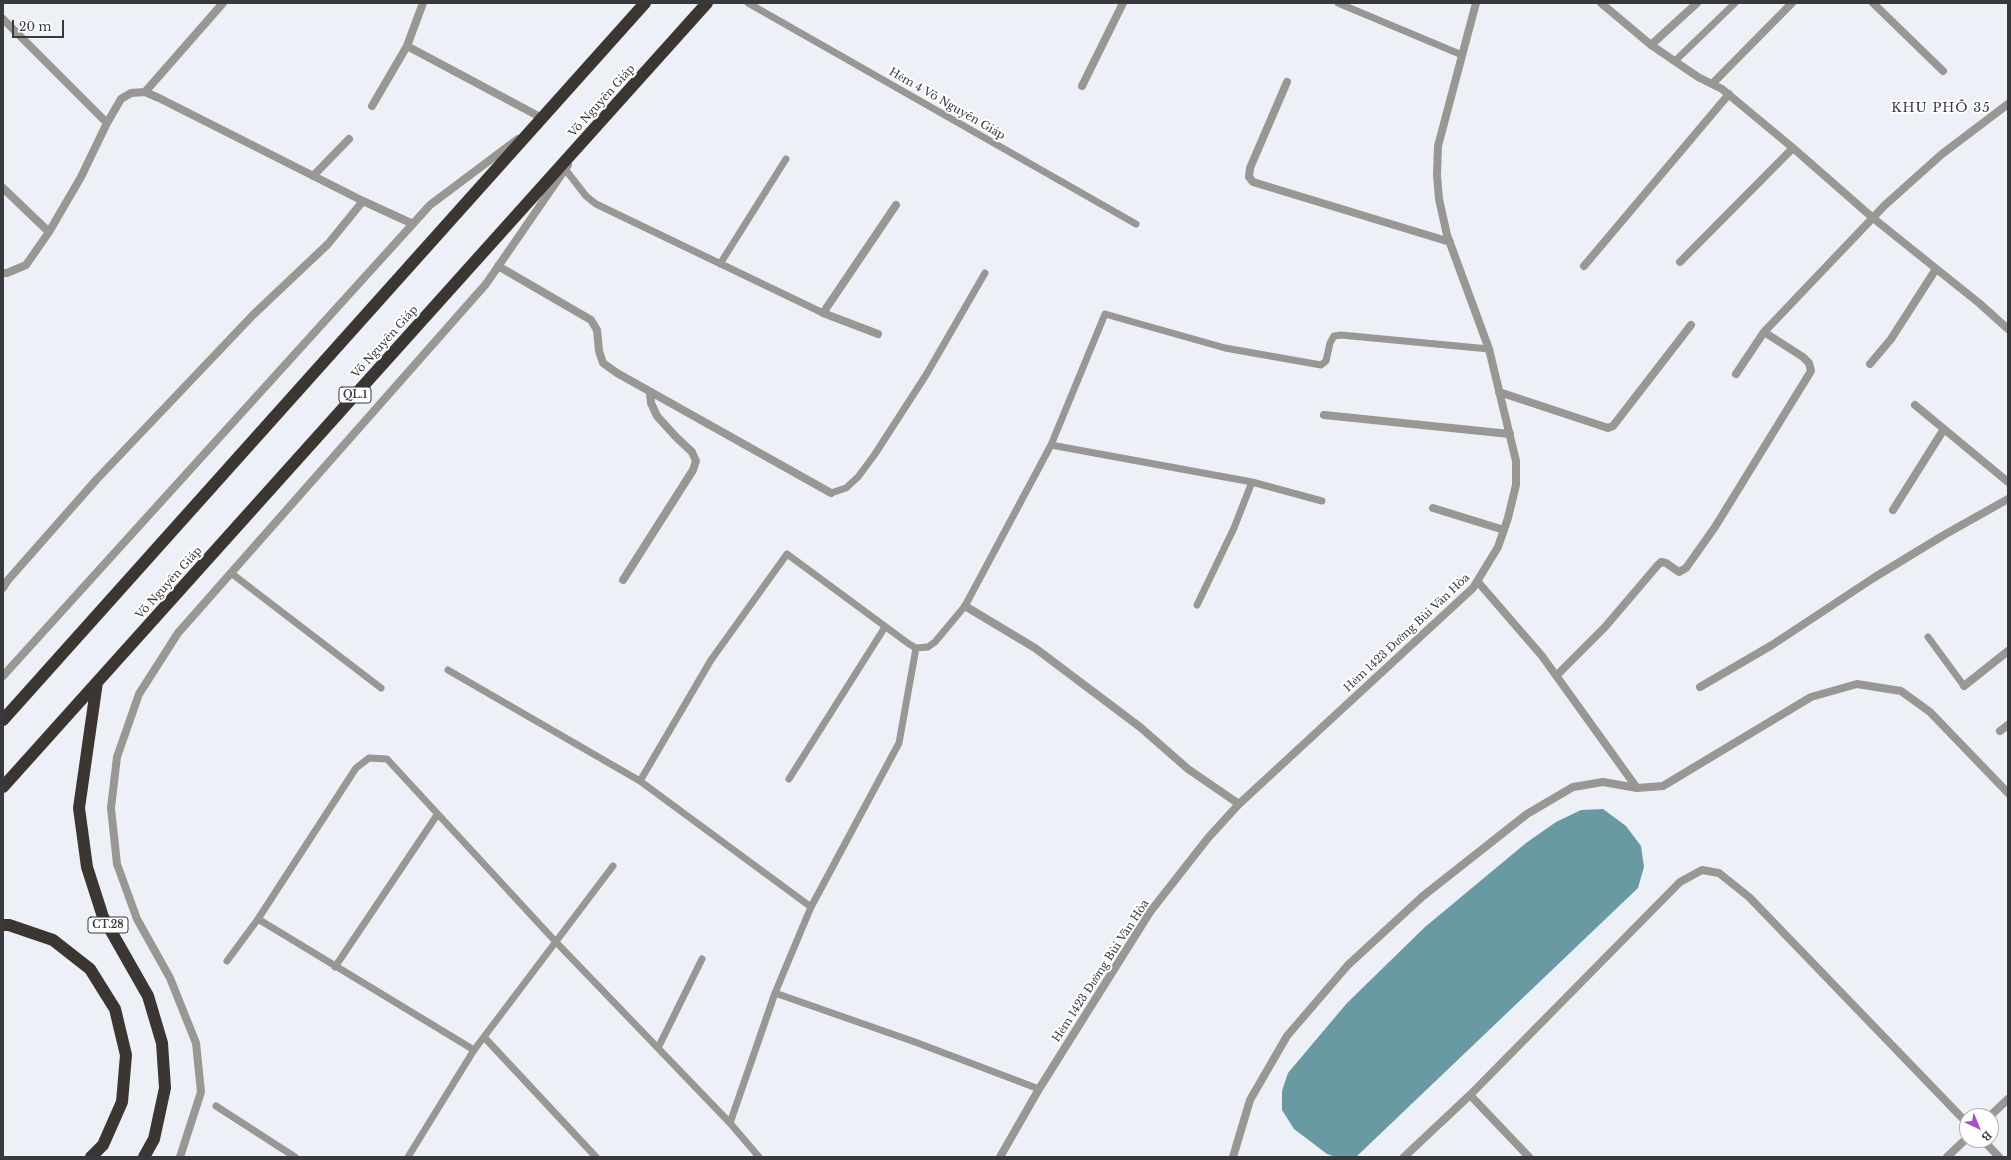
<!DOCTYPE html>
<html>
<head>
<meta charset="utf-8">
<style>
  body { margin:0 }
  #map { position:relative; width:2011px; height:1160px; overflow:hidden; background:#edf0f7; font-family:"Libre Baskerville",serif }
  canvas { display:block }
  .frame { position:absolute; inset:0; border:4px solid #37393c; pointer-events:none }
  .north { position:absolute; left:1959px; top:1108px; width:40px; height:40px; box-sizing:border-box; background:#fff; border:1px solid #afb0b1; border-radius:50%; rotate:136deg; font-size:11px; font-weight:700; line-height:16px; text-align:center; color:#37393c }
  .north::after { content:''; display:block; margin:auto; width:14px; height:18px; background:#a654c4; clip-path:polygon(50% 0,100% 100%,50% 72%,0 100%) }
  .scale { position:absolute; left:12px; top:20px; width:52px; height:18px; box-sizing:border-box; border:2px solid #37393c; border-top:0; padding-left:5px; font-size:12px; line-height:14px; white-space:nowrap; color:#37393c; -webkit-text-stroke:3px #fff; paint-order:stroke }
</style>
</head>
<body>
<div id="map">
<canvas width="2011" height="1160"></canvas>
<div class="frame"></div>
<div class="north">B</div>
<div class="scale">20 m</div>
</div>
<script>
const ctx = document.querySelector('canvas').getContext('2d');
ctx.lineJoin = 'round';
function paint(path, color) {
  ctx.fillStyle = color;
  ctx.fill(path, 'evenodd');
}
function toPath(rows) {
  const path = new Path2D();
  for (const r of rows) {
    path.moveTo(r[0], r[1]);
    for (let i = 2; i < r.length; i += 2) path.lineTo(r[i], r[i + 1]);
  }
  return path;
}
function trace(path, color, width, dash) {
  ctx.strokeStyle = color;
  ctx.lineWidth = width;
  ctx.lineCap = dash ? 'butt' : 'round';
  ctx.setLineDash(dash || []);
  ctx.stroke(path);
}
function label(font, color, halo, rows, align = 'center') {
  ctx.font = font + ' "Libre Baskerville",serif';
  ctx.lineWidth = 4;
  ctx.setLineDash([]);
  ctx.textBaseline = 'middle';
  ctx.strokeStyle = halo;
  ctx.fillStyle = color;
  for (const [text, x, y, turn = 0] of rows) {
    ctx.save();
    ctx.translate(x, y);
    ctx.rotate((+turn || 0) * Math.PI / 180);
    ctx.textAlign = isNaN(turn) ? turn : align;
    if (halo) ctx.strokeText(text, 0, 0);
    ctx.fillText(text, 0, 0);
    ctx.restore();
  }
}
const water = toPath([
  [1603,809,1626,826,1641,846,1644,867,1638,888,1356,1157,1336,1157,1327,1154,1294,1129,1282,1110,1282,1091,1288,1073,1347,1003,1425,927,1526,843,1556,822,1581,810]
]);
const lane = toPath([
  [748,3,1136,224],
  [1338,3,1462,55],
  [1675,61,1735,3],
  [565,169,586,196,596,204,823,313],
  [720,264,786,159],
  [1051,445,1252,482,1322,501],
  [831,493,846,488,858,477,875,454,926,375,985,273],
  [231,573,381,688],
  [1197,605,1234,528,1252,482],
  [1928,637,1964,686],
  [448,670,640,781,811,907],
  [789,779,885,627],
  [640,781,711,660,787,554,909,644,916,648],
  [227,961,258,919],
  [335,967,437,815],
  [775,993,915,1042,1039,1089],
  [484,1037,596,1157],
  [658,1048,702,959],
  [474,1050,258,919,356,768,369,758,387,759,555,941,730,1123,759,1157],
  [216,1106,295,1157],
  [730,1123,775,993,811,907,899,743,916,648,928,647,935,642,965,606,1051,445,1105,314,1225,348,1321,365,1326,361,1330,343,1334,336,1341,335,1489,349],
  [408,1157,474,1050,613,866]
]);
const street = toPath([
  [1601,3,1651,45,1698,77,1722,89,1793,148,1873,218,1979,303,2008,329],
  [1873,3,1943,71],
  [3,19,107,123],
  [1651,45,1697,3],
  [407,46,542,118],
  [1287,82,1250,168,1249,177,1253,182,1450,242],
  [1713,83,1792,3],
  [1082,86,1123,3],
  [145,92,223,3],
  [372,106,407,46,423,3],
  [313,176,349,139],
  [3,188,49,232],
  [1680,262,1793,148],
  [498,266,591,320,597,330,599,351,603,363,617,373,831,493],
  [1584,266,1729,94],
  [3,273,7,273,26,265,49,232,81,177,107,123,121,99,131,93,145,92,159,98,363,201,413,224],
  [878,334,823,313,896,205],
  [1870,364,1891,339,1936,269],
  [1736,374,1764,332,1885,205,1942,154,2008,104],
  [1499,392,1608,428,1613,426,1691,325],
  [1915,405,2008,482],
  [1324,415,1510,434],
  [1433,508,1504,530],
  [1893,510,1944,429],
  [623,580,693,470,696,461,692,452,676,437,657,416,651,403,650,393],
  [1478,582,1542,656,1637,788],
  [3,588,8,580,97,479,253,315,328,244,363,201],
  [965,606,1035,648,1140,727,1188,769,1239,804],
  [1557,675,1605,627,1657,566,1661,562,1666,563,1679,572,1686,568,1715,527,1811,371,1809,363,1803,357,1764,332],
  [3,676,430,205,518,139],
  [1964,686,2008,651],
  [1700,687,1772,645,1875,577,1944,535,2008,499],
  [2000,731,2008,725],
  [1470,1095,1529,1157],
  [1990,1116,2008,1099],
  [1983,1140,1999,1157],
  [180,1157,201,1092,196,1043,170,978,137,919,117,864,111,808,117,757,139,694,178,633,486,284,568,165],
  [1000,1157,1039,1089,1150,912,1208,838,1239,804,1473,588,1498,547,1508,518,1516,485,1516,461,1489,349,1447,235,1439,199,1437,175,1438,146,1476,3],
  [1233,1157,1250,1100,1287,1036,1348,965,1423,896,1527,814,1573,787,1603,782,1637,788,1663,786,1811,697,1857,684,1901,691,1930,712,2008,793],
  [1404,1157,1470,1095,1680,882,1702,870,1719,873,1749,897,1967,1123],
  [1947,1157,1967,1138]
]);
const highway = toPath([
  [97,682,79,808,87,867,103,917,148,996,162,1043,165,1088,154,1139,144,1157],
  [3,720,645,3],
  [3,787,707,3],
  [3,925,9,925,53,940,90,969,115,1009,126,1055,122,1102,103,1145,91,1157]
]);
const shields = [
  [355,395,32],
  [108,925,40]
];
const shieldNames = [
  ["QL.1",355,395],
  ["CT.28",108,925]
];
const streetNames = [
  ["Võ Nguyên Giáp",602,101,-48],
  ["Hẻm 4 Võ Nguyên Giáp",947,104,30],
  ["Võ Nguyên Giáp",385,342,-48],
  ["Võ Nguyên Giáp",169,583,-48],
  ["Hẻm 1423 Đường Bùi Văn Hòa",1407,633,-43],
  ["Hẻm 1423 Đường Bùi Văn Hòa",1101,971,-57]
];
const quarterNames = [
  ["KHU PHỐ 35",1941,108]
];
paint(water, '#699aa3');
trace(lane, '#999794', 7);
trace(street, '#999794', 8);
trace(highway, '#3b3631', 12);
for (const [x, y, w] of shields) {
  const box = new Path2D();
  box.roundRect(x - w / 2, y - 8, w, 16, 3);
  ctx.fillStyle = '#fff';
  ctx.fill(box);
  trace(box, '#37393c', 1);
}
label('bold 10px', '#37393c', null, shieldNames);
label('11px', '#37393c', '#fff', streetNames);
ctx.letterSpacing = '1px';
label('13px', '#37393c', '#fff', quarterNames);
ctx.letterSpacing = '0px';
</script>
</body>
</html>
